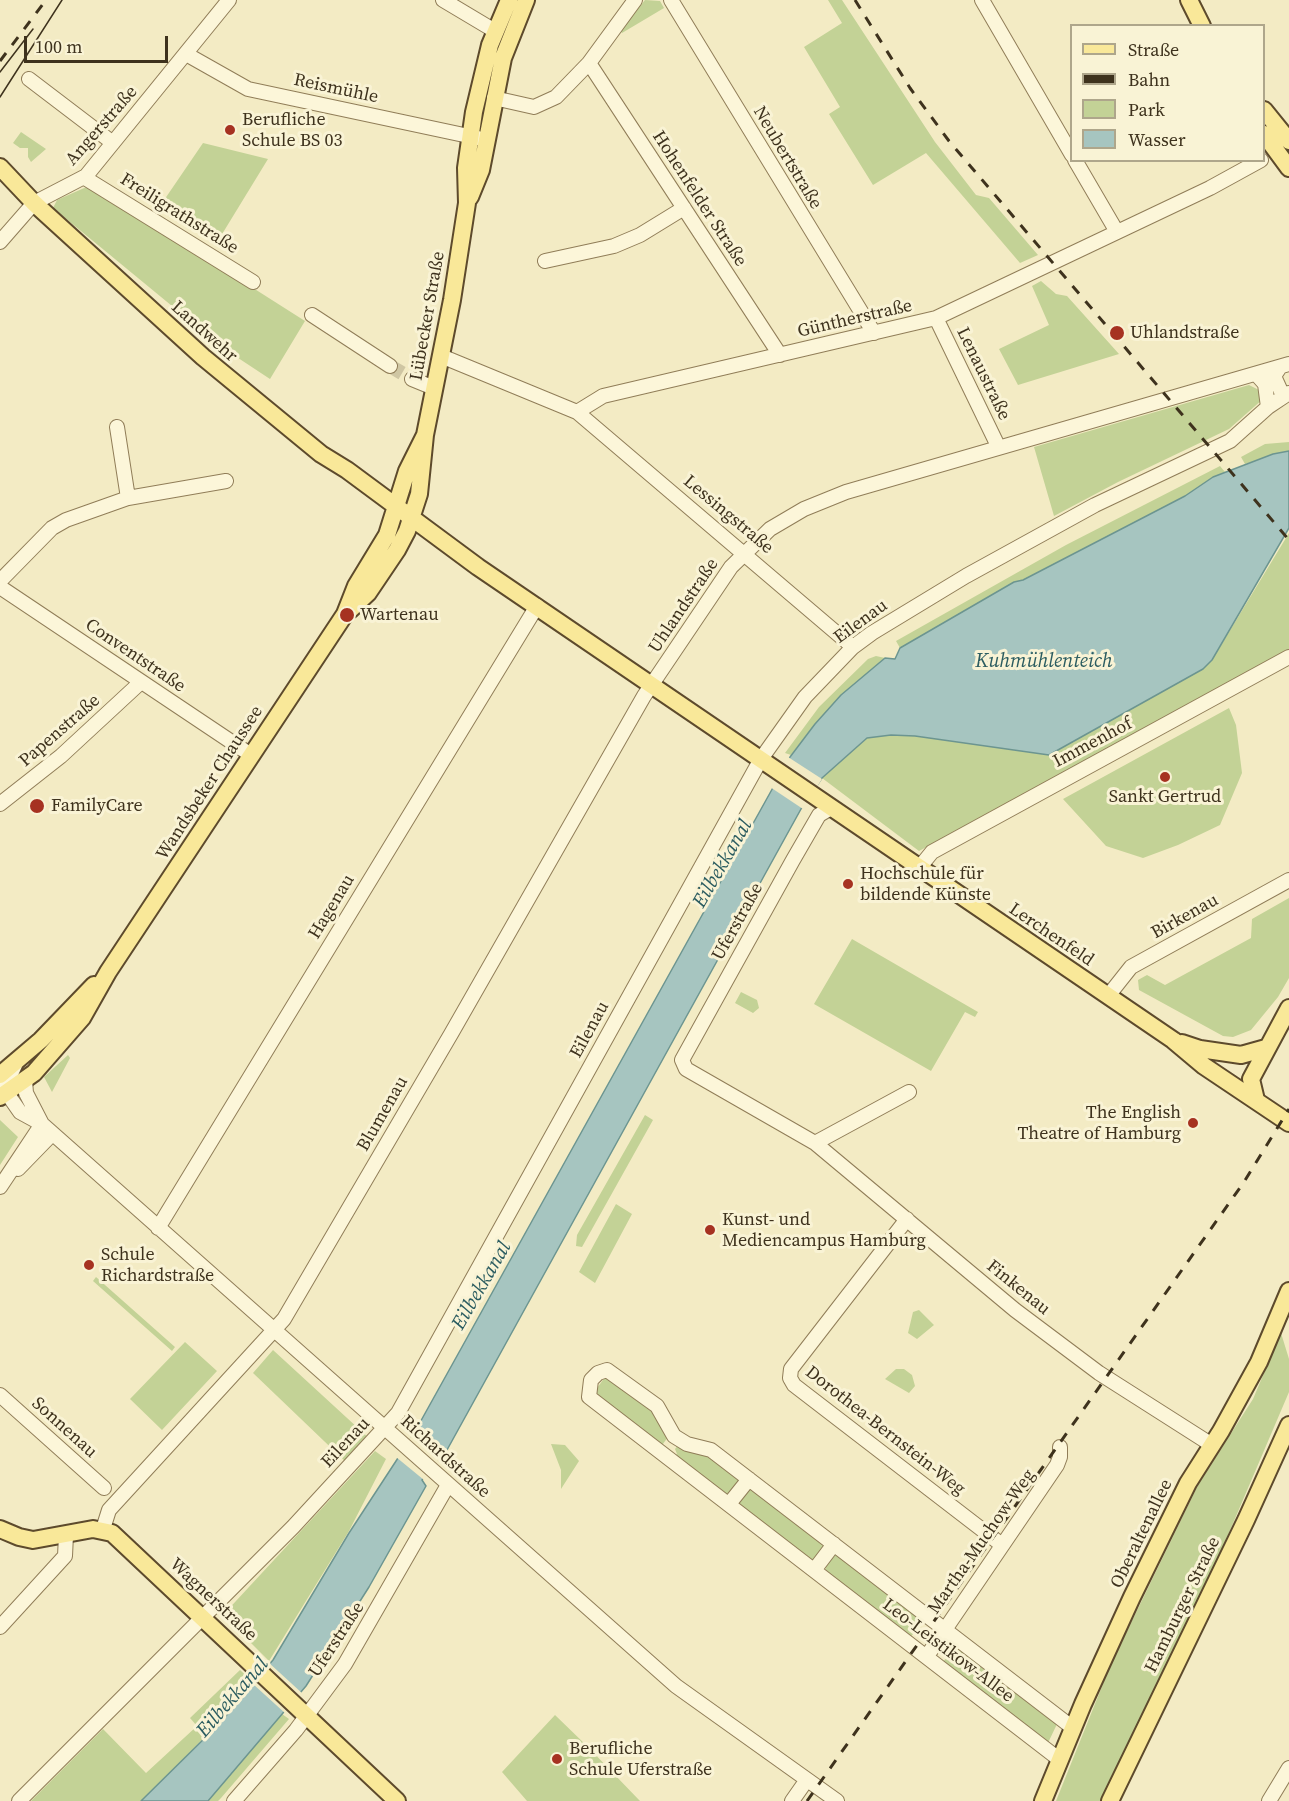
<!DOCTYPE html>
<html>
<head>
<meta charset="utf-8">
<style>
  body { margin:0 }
  #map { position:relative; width:1289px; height:1801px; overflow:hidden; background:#f3ebc4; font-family:"Source Serif 4",serif }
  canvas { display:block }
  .legend { position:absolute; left:1070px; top:24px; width:195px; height:138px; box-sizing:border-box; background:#f9f3d5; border:2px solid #aea68b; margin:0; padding:8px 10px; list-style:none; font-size:18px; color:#3e321d }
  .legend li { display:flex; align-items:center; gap:12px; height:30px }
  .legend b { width:30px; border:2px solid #aea68b }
  .scale { position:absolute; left:24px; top:36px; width:144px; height:27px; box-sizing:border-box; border:3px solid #3e321d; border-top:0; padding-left:8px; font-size:18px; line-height:21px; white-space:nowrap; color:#3e321d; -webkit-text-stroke:4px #f9f3d5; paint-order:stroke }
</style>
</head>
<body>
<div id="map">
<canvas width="1289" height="1801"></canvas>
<ul class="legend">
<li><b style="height:8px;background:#f9e899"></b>Straße</li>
<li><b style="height:8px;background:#3e321d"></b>Bahn</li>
<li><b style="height:16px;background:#c3d296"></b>Park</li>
<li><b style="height:16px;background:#a6c5c0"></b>Wasser</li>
</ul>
<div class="scale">100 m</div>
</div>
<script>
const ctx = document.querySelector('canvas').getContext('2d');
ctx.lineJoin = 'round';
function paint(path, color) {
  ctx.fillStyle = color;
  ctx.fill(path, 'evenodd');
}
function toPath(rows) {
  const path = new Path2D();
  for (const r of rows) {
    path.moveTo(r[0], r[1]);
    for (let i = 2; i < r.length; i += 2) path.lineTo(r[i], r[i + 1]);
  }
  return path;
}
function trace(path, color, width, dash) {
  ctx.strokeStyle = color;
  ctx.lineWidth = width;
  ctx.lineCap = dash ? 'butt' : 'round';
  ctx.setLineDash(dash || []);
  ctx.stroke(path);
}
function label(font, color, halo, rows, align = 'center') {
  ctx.font = font + ' "Source Serif 4",serif';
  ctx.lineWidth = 6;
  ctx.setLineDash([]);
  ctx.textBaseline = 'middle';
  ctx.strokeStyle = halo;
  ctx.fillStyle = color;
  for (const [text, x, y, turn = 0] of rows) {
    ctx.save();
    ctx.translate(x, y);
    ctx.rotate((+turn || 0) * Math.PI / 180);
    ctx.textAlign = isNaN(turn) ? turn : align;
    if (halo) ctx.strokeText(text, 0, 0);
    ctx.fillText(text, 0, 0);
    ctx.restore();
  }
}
const green = toPath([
  [645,0,660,1,664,8,622,33,620,30],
  [828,0,842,0,935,142,976,195,989,198,1038,255,1020,263,926,153,873,185,829,114,840,107,804,47,842,23],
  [21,132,46,149,31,162,28,157,28,148,20,148,13,143],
  [203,143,268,159,216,244,158,209],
  [91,185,305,321,270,379,223,348,53,208,57,200],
  [1041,281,1056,294,1067,296,1119,354,1018,385,999,349,1049,325,1032,286],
  [1249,385,1261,391,1263,399,1229,429,1118,482,1054,516,1034,447],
  [1289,442,1289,451,1245,464,1241,457,1265,444],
  [1220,466,1225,472,1185,496,1023,580,1014,582,900,648,896,641,1066,545],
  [1289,533,1289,651,919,851,822,778,867,738,891,735,915,736,1049,755,1203,669,1212,660],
  [876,656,885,658,841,695,815,724,791,755,785,753,819,707,868,659],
  [1229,708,1236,725,1242,773,1220,825,1178,845,1143,858,1106,846,1063,799],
  [1289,898,1289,978,1278,997,1251,1030,1233,1037,1223,1036,1139,990,1138,980,1147,975,1165,985,1251,938,1252,919],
  [852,939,978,1012,975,1017,965,1012,931,1071,814,1004],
  [741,992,757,1000,759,1008,753,1013,735,1003],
  [68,1055,70,1058,52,1092,44,1077],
  [645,1115,653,1120,582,1247,576,1246,577,1235],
  [0,1120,18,1137,0,1165],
  [616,1204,632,1214,595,1283,579,1272],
  [96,1277,175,1347,172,1351,93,1281],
  [919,1310,934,1325,917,1339,908,1333,913,1312],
  [1281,1333,1289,1359,1289,1392,1225,1542,1101,1801,1056,1801,1111,1664,1198,1485,1253,1399],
  [185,1342,217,1371,162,1430,130,1399],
  [273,1350,371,1440,348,1464,253,1373],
  [896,1369,904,1369,912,1375,915,1386,909,1393,885,1379],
  [608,1373,611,1380,649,1409,652,1406,668,1437,660,1448,647,1433,598,1395,592,1395],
  [551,1444,565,1445,579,1461,561,1489,561,1470],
  [679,1444,708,1452,741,1480,728,1496,708,1485,711,1482,695,1470,686,1468,674,1457,677,1454,675,1449],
  [375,1451,386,1459,349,1531,269,1661,223,1615],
  [745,1490,754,1490,827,1547,815,1563,763,1522,758,1524,736,1502],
  [835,1551,925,1618,910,1638,823,1573,826,1569,824,1565],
  [956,1647,1057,1724,1047,1745,942,1663],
  [240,1670,254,1683,219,1722,143,1801,31,1801,103,1729,146,1773,197,1726,190,1718],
  [282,1714,289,1719,221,1798,218,1801,208,1801],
  [555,1715,587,1746,640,1801,527,1801,502,1772]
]);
const water = toPath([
  [1289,451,1289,528,1212,660,1203,669,1049,755,915,736,891,735,867,738,822,778,801,809,442,1459,439,1457,422,1480,426,1486,369,1587,306,1686,208,1801,141,1801,220,1723,273,1660,349,1533,413,1435,790,757,815,724,841,695,885,658,895,659,900,648,1014,582,1023,580,1185,496,1213,477,1273,454,1289,451]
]);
const pier = toPath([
  [788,757,822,779,803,809,770,787],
  [412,1435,439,1459,424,1480,396,1457],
  [268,1662,303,1694,286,1714,253,1684]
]);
const minorTunnel = toPath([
  [390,366,412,379]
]);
const minor = toPath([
  [443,0,495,31],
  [671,0,874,333],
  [982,0,1072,155],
  [186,54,248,89,478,138],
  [589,63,780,355],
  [29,79,113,143],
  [494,98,534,107,556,97,589,63,635,0],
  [1075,160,1117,232],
  [85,178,253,282],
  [0,242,34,203,86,176,229,0],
  [545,261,614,246,640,235,684,208],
  [312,315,390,366],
  [936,318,998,446],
  [441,356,577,412,853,647],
  [1280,367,1274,376,1283,396],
  [1256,374,1265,384,1268,407],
  [412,379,434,388],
  [577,412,603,396,936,318,1210,188,1261,160],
  [117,427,128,498],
  [0,581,52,528,66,520,128,498,226,481],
  [0,587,251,755],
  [0,804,61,756,141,682],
  [831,808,819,815,793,860,682,1060,686,1069,815,1143,1015,1310,1099,1373,1212,1445],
  [919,868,932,852,1289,657],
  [1108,996,1131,967,1289,880],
  [15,1065,4,1089,20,1112,42,1124,676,1686,837,1801],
  [25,1080,26,1093,42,1124],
  [815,1143,909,1092],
  [18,1169,52,1134],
  [0,1187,42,1124],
  [907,1219,791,1369,790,1378,794,1385,1002,1545],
  [158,1228,537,606],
  [0,1395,104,1488],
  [729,1504,749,1479],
  [103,1529,109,1510,284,1319,451,1034,644,696,731,567,770,529,804,509,846,492,1289,364],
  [815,1569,834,1544],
  [0,1627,65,1556,66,1535],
  [927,1656,1057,1465,1060,1457,1060,1447],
  [1060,1760,589,1397,591,1380,598,1373,607,1370,657,1406,674,1436,687,1444,711,1450,1073,1728],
  [19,1801,293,1527,398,1413,761,759,805,697,853,647,872,633,966,576,1095,505,1230,441,1268,407,1289,393],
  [234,1801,296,1730,345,1664,448,1485],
  [792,1801,806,1781],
  [1269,1801,1289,1768]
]);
const major = toPath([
  [1189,0,1202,26],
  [1264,110,1289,141],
  [1264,134,1289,168],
  [0,167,34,203,203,357,321,454,347,470,478,567,1173,1040,1204,1066,1289,1123],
  [470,197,481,170,503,58,526,0],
  [350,610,368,593,397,550,407,531,419,494,425,435,452,300,467,203,466,168,474,112,490,45,509,0],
  [1182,1043,1200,1049,1241,1055,1266,1048],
  [0,1075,41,1040,94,985],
  [0,1097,34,1073,82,1018,108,972,345,614,356,586,387,535,407,471,425,435],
  [1256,1100,1251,1079,1289,1008],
  [0,1529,19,1537,33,1540,93,1529,112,1533,397,1801],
  [1043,1801,1083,1704,1132,1597,1188,1483,1221,1431,1259,1362,1289,1291],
  [1110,1801,1246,1520,1289,1425]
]);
const tram = toPath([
  [0,72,33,29],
  [0,97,62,0]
]);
const rail = toPath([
  [855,0,910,88,949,141,1289,540],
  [0,61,46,0],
  [807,1801,1244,1182,1289,1109]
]);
const markers = [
  [230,130,6,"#a63221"],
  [1117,333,8,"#a63221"],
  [347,615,8,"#a63221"],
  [1165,777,6,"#a63221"],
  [37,806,8,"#a63221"],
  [848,884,6,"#a63221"],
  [1193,1123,6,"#a63221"],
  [710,1230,6,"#a63221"],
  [89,1265,6,"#a63221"],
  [557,1759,6,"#a63221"]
];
const streetNames = [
  ["Reismühle",336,89,12],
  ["Angerstraße",102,126,-49],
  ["Neubertstraße",787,158,59],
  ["Hohenfelder Straße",699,199,57],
  ["Freiligrathstraße",179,214,32],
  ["Lübecker Straße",428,316,-80],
  ["Güntherstraße",855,319,-13],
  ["Landwehr",204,332,42],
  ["Lenaustraße",983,374,64],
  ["Lessingstraße",728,515,40],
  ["Uhlandstraße",684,606,-56],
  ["Eilenau",861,622,-36],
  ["Conventstraße",135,656,34],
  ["Papenstraße",60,731,-41],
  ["Immenhof",1093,743,-28],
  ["Wandsbeker Chaussee",210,783,-57],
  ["Hagenau",332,907,-59],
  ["Birkenau",1185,917,-29],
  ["Uferstraße",738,922,-61],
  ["Lerchenfeld",1051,935,34],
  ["Eilenau",590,1030,-61],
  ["Blumenau",383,1114,-60],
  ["Finkenau",1018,1288,39],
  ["Sonnenau",64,1428,42],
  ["Dorothea-Bernstein-Weg",885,1431,38],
  ["Eilenau",346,1443,-47],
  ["Richardstraße",445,1457,42],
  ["Oberaltenallee",1142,1534,-64],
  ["Martha-Muchow-Weg",982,1542,-55],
  ["Wagnerstraße",213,1600,43],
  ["Hamburger Straße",1183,1605,-64],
  ["Uferstraße",337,1640,-57],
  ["Leo-Leistikow-Allee",948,1651,37]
];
const poiNames = [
  ["Berufliche",242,120],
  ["Schule BS 03",242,141],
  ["Uhlandstraße",1130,333],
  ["Wartenau",360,615],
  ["Sankt Gertrud",1165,797,"center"],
  ["FamilyCare",51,806],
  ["Hochschule für",860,874],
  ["bildende Künste",860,895],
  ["The English",1181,1113,"right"],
  ["Theatre of Hamburg",1181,1134,"right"],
  ["Kunst- und",722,1220],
  ["Mediencampus Hamburg",722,1241],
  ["Schule",101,1255],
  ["Richardstraße",101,1276],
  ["Berufliche",569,1749],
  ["Schule Uferstraße",569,1770]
];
const waterNames = [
  ["Kuhmühlenteich",1044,662],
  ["Eilbekkanal",723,864,-60],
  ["Eilbekkanal",482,1286,-60],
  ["Eilbekkanal",233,1698,-49]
];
paint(green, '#c3d296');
paint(water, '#a6c5c0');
trace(water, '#6c9590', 1.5);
paint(pier, '#f3ebc4');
trace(minorTunnel, '#cfc6a3', 14, [14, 7]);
trace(minor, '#907d58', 16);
trace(major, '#5d4a2c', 20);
trace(minor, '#fcf6d9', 14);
trace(major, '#f9e899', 16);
trace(tram, '#3e321d', 1.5);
trace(rail, '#3e321d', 3, [10, 10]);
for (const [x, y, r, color] of markers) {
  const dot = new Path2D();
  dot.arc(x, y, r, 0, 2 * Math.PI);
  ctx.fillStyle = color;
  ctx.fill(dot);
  trace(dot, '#f9f3d5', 2);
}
label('18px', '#3e321d', '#f9f3d5', streetNames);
label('18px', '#3e321d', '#f9f3d5', poiNames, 'left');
label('italic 20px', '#2b5c60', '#f9f3d5', waterNames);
</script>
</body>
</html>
